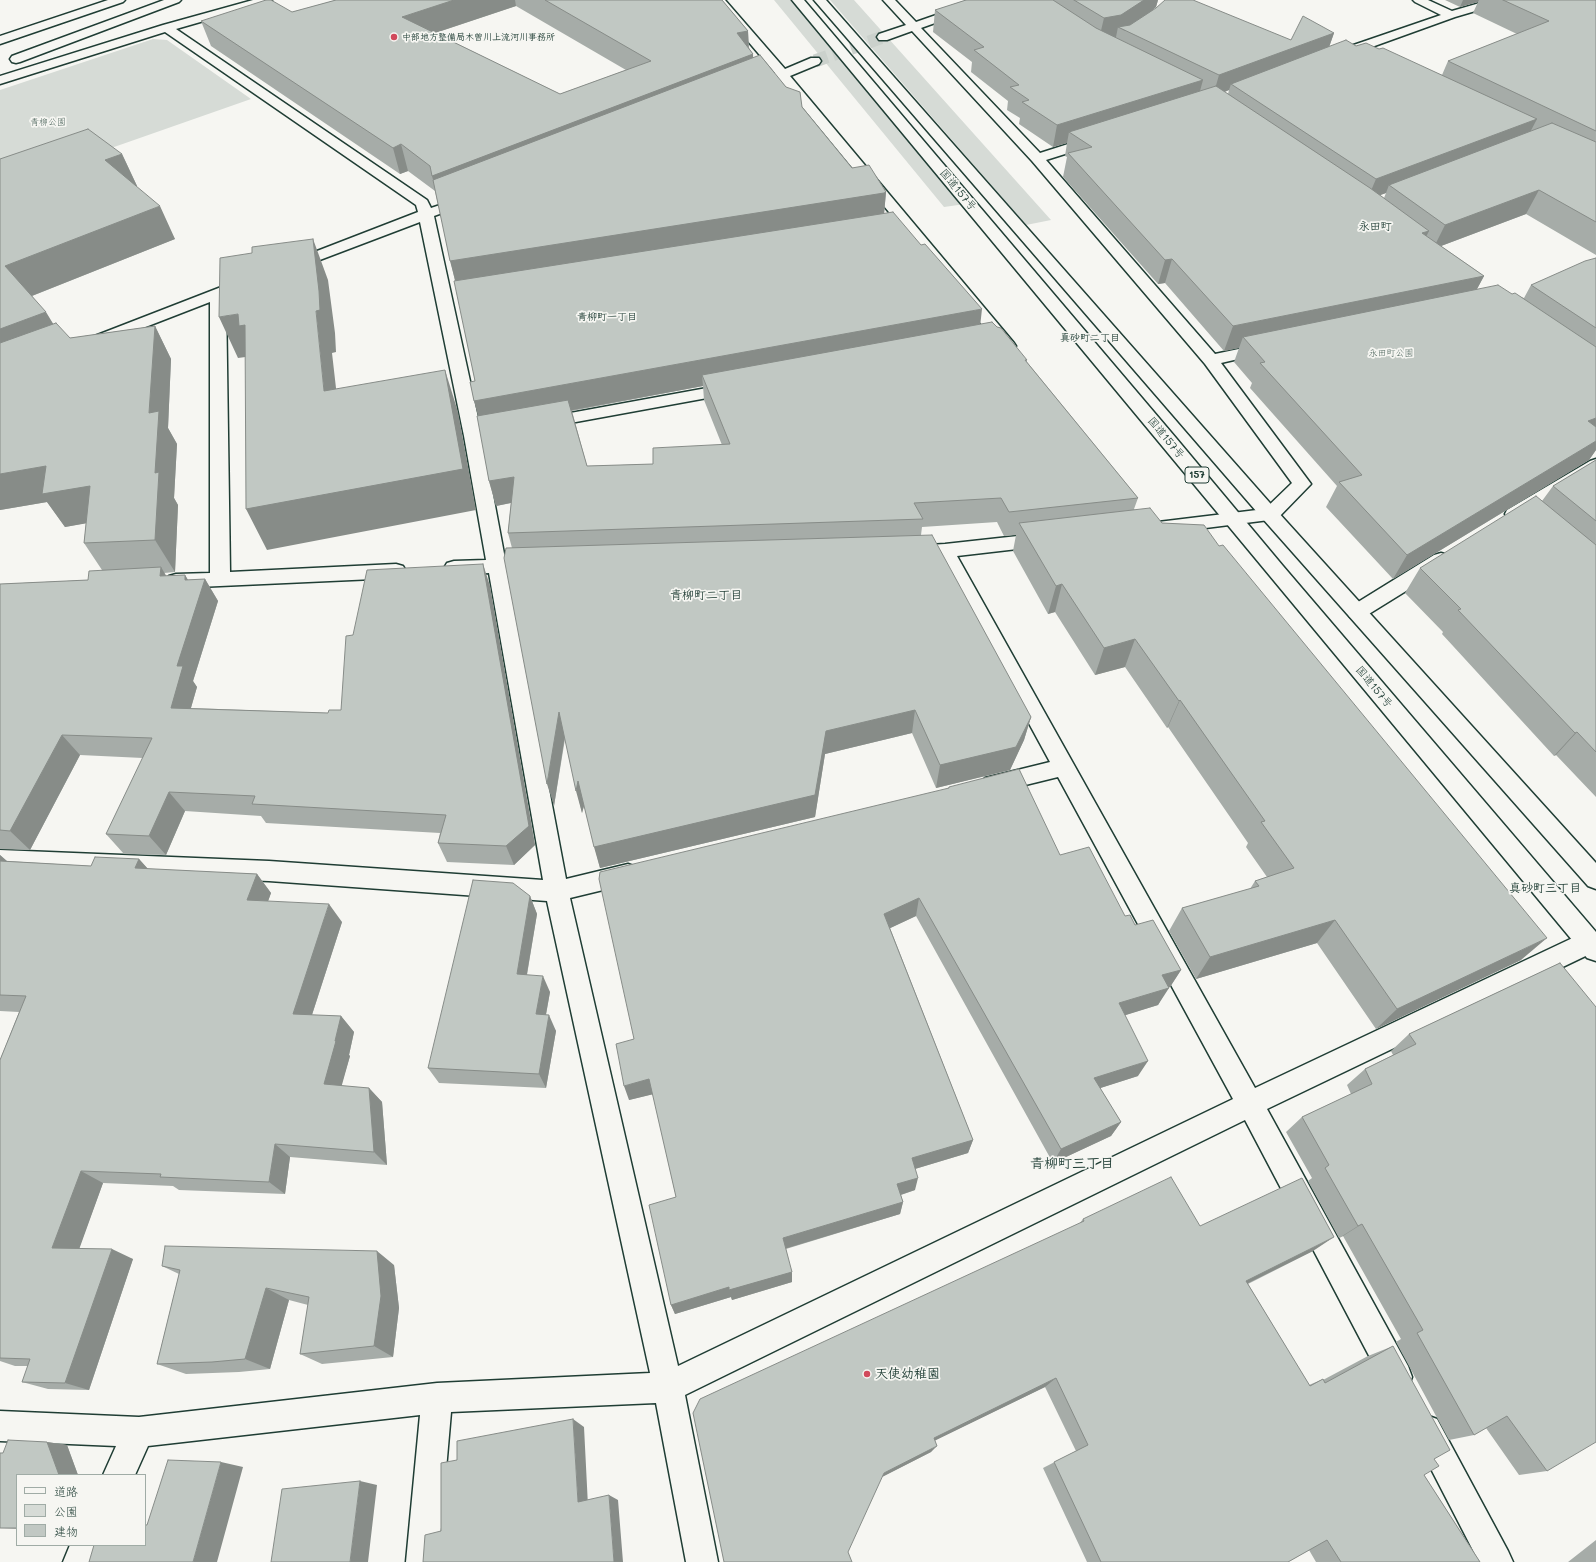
<!DOCTYPE html>
<html>
<head>
<meta charset="utf-8">
<style>
  body { margin:0 }
  #map { position:relative; width:1596px; height:1562px; overflow:hidden; background:#f6f6f2; font-family:Mali,"Klee One",sans-serif }
  canvas { display:block }
  .legend { position:absolute; left:16px; top:1474px; width:130px; height:72px; box-sizing:border-box; background:#f6f6f2; border:1px solid #a0aca6; margin:0; padding:5px 7px; list-style:none; font-size:12px; color:#1f3d34 }
  .legend li { display:flex; align-items:center; gap:8px; height:20px }
  .legend b { width:20px; border:1px solid #a0aca6 }
</style>
</head>
<body>
<div id="map">
<canvas width="1596" height="1562"></canvas>
<ul class="legend">
<li><b style="height:5px;background:#f6f6f2"></b>道路</li>
<li><b style="height:11px;background:#d6dbd6"></b>公園</li>
<li><b style="height:11px;background:#c1c8c3"></b>建物</li>
</ul>
</div>
<script>
const ctx = document.querySelector('canvas').getContext('2d');
ctx.lineJoin = 'round';
function paint(path, color) {
  ctx.fillStyle = color;
  ctx.fill(path, 'evenodd');
}
function toPath(rows) {
  const path = new Path2D();
  for (const r of rows) {
    path.moveTo(r[0], r[1]);
    for (let i = 2; i < r.length; i += 2) path.lineTo(r[i], r[i + 1]);
  }
  return path;
}
function trace(path, color, width, dash) {
  ctx.strokeStyle = color;
  ctx.lineWidth = width;
  ctx.lineCap = dash ? 'butt' : 'round';
  ctx.setLineDash(dash || []);
  ctx.stroke(path);
}
function label(font, color, halo, rows, align = 'center') {
  ctx.font = font + ' Mali,"Klee One",sans-serif';
  ctx.lineWidth = 3.5;
  ctx.setLineDash([]);
  ctx.textBaseline = 'middle';
  ctx.strokeStyle = halo;
  ctx.fillStyle = color;
  for (const [text, x, y, turn = 0] of rows) {
    ctx.save();
    ctx.translate(x, y);
    ctx.rotate((+turn || 0) * Math.PI / 180);
    ctx.textAlign = isNaN(turn) ? turn : align;
    if (halo) ctx.strokeText(text, 0, 0);
    ctx.fillText(text, 0, 0);
    ctx.restore();
  }
}
const green = toPath([
  [774,0,793,0,965,204,944,207],
  [830,0,854,0,1051,220,1026,225],
  [153,39,167,40,251,99,0,187,0,90]
]);
const minorTunnel = toPath([
  [815,61,883,37]
]);
const minor = toPath([
  [108,0,125,0,123,2,0,44,0,36,108,0],
  [164,0,181,0,179,2,20,62,16,63,12,62,10,59,12,56,164,0],
  [253,0,272,0,270,2,176,29,427,200,431,208,440,205,445,206,447,209,445,212,434,216,482,436,505,559,535,557,542,559,545,564,542,569,535,571,508,572,566,879,628,864,636,867,640,874,636,881,628,884,570,898,678,1366,1233,1099,1058,777,993,793,985,790,982,784,985,778,1050,762,939,558,912,560,905,558,903,553,905,548,912,546,945,544,1045,533,1052,535,1054,540,1052,545,957,556,1255,1088,1581,934,1590,931,1596,933,1596,951,1267,1109,1408,1366,1412,1377,1408,1388,1397,1392,1386,1388,1245,1120,685,1395,718,1562,686,1562,656,1403,451,1412,438,1562,406,1562,420,1415,148,1446,135,1475,103,1475,116,1446,0,1441,0,1411,139,1417,437,1383,650,1373,547,901,269,881,0,870,0,850,269,861,543,880,489,573,454,575,447,573,444,568,447,563,454,561,486,560,464,436,420,222,296,269,291,271,286,269,283,266,286,263,418,212,416,205,165,32,0,84,0,76,163,25,253,0],
  [713,0,725,0,785,69,811,58,819,58,821,61,819,64,790,76,1014,343,1016,346,1014,349,1008,351,1002,349,780,80,753,91,745,91,743,88,745,85,775,73,713,0],
  [883,0,895,0,916,22,979,0,996,0,994,2,921,28,1040,153,1090,137,1100,137,1102,140,1100,143,1046,160,1215,354,1267,343,1273,345,1275,348,1273,351,1221,363,1311,484,1277,519,1158,534,1151,533,1149,528,1151,523,1158,522,1265,509,1292,483,1205,364,1032,161,912,31,887,40,879,40,877,37,879,34,906,25,883,0],
  [1413,0,1428,0,1452,11,1490,0,1508,0,1506,2,1455,17,1344,57,1336,57,1334,54,1336,51,1441,15,1415,2,1413,0],
  [247,277,252,279,255,282,252,285,226,296,230,572,396,564,403,566,406,571,403,576,396,578,176,588,169,586,166,581,169,576,176,574,210,573,210,302,99,345,93,347,87,345,85,342,87,339,247,277],
  [734,383,740,384,742,388,740,392,543,428,537,427,534,423,537,419,543,418,734,383],
  [1596,459,1596,473,1521,518,1514,520,1507,518,1505,514,1507,510,1590,461,1596,459],
  [1441,553,1448,555,1451,560,1448,565,1364,617,1357,619,1350,617,1347,612,1350,607,1434,555,1441,553],
  [1426,1415,1437,1419,1508,1551,1513,1562,1479,1562,1411,1430,1415,1419,1426,1415],
  [70,1545,103,1545,96,1562,63,1562,70,1545]
]);
const highway = toPath([
  [792,0,804,0,1176,438,1283,566,1596,932,1596,961,1587,958,792,0],
  [814,0,826,0,1277,511,1596,863,1596,889,1588,886,1263,519,814,0]
]);
const wall = toPath([
  [336,0,722,0,748,31,749,48,753,54,753,58,802,107,852,168,886,192,884,213,980,324,1027,360,1027,362,1138,498,1134,509,1521,960,1376,1029,1317,943,1196,979,1169,931,1182,908,1250,889,1255,881,1267,877,1246,847,1248,843,1168,727,1167,728,1125,667,1095,675,1055,612,1048,614,1013,551,1016,535,1004,536,997,522,922,527,921,535,1031,717,1024,740,1010,770,936,788,912,733,825,754,815,817,600,868,584,805,582,813,565,739,554,806,512,548,508,533,511,503,496,506,489,481,478,416,475,381,455,281,435,191,408,171,400,174,211,46,201,21,292,12],
  [516,6,626,70,560,94,435,33],
  [703,386,704,400,722,445,653,464,587,466,572,411],
  [966,0,1158,0,1156,7,1152,10,1291,40,1334,33,1329,47,1356,46,1379,49,1442,75,1448,61,1517,34,1473,13,1478,2,1460,7,1445,0,1596,0,1596,255,1526,214,1441,246,1484,276,1477,289,1512,294,1524,298,1531,285,1596,258,1596,450,1589,460,1393,579,1326,507,1337,486,1250,388,1252,383,1234,362,1239,348,1224,351,1165,283,1158,284,1063,177,1067,157,1065,156,1067,143,1053,147,1019,124,1020,118,1007,110,1008,101,971,72,972,62,933,32,935,10],
  [1229,90,1228,94,1225,92],
  [1386,193,1384,198,1380,195],
  [122,154,137,186,136,187,175,239,32,296,53,324,70,338,155,326,171,359,168,428,177,444,174,498,178,505,175,572,164,573,166,576,185,575,188,580,205,579,218,601,193,681,197,687,191,708,328,713,341,710,353,635,490,586,535,845,514,865,447,862,438,843,440,833,266,823,261,816,185,811,166,855,124,854,106,834,143,758,80,755,30,850,0,849,0,584,88,580,102,570,84,543,86,523,65,527,47,502,0,510,0,159],
  [1596,460,1596,797,1556,755,1554,756,1442,634,1443,632,1405,593,1420,568,1542,501,1553,486],
  [949,787,1060,855,1125,916,1135,925,1181,970,1170,987,1168,987,1158,1005,1125,1015,1138,1076,1100,1088,1121,1122,1111,1136,1053,1163,916,916,890,928,973,1140,968,1153,915,1169,915,1190,901,1195,903,1202,900,1214,786,1249,792,1282,732,1300,731,1297,675,1314,671,1305,676,1197,653,1094,629,1100,634,1039,948,788],
  [0,855,7,861,91,866,139,859,148,869,257,874,271,893,268,901,342,922,312,1015,341,1016,354,1032,349,1055,350,1056,341,1086,369,1088,382,1102,387,1165,290,1157,285,1194,179,1190,173,1186,103,1183,79,1248,133,1259,89,1390,48,1389,22,1382,28,1366,15,1366,0,1361,0,1060,19,1012,0,1011],
  [530,896,537,914,527,975,550,992,546,1015,556,1031,546,1088,439,1083,428,1068],
  [1560,963,1547,1471,1519,1475,1486,1428,1474,1435,1449,1440,1396,1342,1401,1339,1343,1236,1339,1238,1308,1181,1312,1178,1286,1132,1302,1117,1351,1094,1347,1085,1365,1069,1393,1055,1391,1051,1409,1034],
  [1083,1219,1200,1226,1313,1251,1248,1284,1309,1385,1323,1379,1323,1380,1368,1356,1393,1346,1434,1459,1424,1475,1480,1562,1316,1562,1309,1550,1288,1562,1087,1562,1043,1468,1076,1451,1045,1387,935,1440,931,1452,882,1477],
  [394,1265,399,1308,393,1357,322,1364,300,1354,308,1305,289,1300,270,1369,239,1372,186,1374,157,1364,179,1274,162,1266],
  [47,1442,67,1445,78,1475,17,1475,17,1529,0,1528,0,1453,3,1453],
  [1596,1540,1596,1562,1568,1562]
]);
const shadedWall = toPath([
  [454,0,515,0,516,6,408,42,402,17],
  [1144,0,1158,0,1156,7,1142,20,1125,31,1118,27,1116,37,1099,39,1104,18],
  [1463,0,1479,0,1478,2,1460,7],
  [748,31,749,55,753,54,754,79,439,202,432,176,737,33],
  [1334,33,1327,53,1231,84,1229,90,1213,96,1219,75],
  [1203,80,1197,102,1069,132,1067,143,1053,147,1057,125],
  [1537,119,1526,140,1389,185,1386,193,1367,200,1376,179],
  [401,144,408,171,400,174,393,148],
  [122,154,137,186,121,193,105,160],
  [1539,190,1526,214,1433,249,1445,225],
  [886,192,883,226,459,295,450,261],
  [160,206,175,239,24,299,5,266],
  [1429,231,1417,255,1422,233],
  [313,239,328,280,335,333,336,352,332,353,341,432,324,391,316,311],
  [1172,259,1165,283,1158,284,1165,260],
  [1484,276,1471,300,1243,337,1239,348,1224,351,1233,326],
  [982,309,979,336,702,375,703,386,481,427,474,401],
  [46,312,66,345,0,370,0,329],
  [238,314,245,325,253,356,238,358,219,317],
  [155,326,171,359,168,428,177,444,174,498,178,505,175,572,155,540,149,413],
  [445,370,458,412,476,510,267,550,246,509],
  [1596,418,1596,438,1588,421],
  [1596,441,1596,450,1589,460,1393,579,1407,555],
  [46,466,90,486,111,519,65,527,47,502,0,510,0,474],
  [514,477,520,501,496,506,489,481],
  [483,564,490,586,535,845,514,865,506,846],
  [161,567,174,589,160,576],
  [185,575,198,597,205,579,218,601,193,681,197,687,185,728,171,708,185,580],
  [1062,584,1055,612,1048,614,1056,586],
  [1135,639,1125,667,1095,675,1104,648],
  [1180,700,1168,727,1167,728,1179,701],
  [915,710,912,733,825,754,815,817,600,868,594,847,826,731],
  [559,712,565,735,554,806,547,784],
  [1031,717,1024,740,1010,770,936,788,940,765],
  [1577,732,1556,755,1554,756,1575,733],
  [62,735,80,755,30,850,10,831],
  [578,781,585,803,582,813,576,791],
  [169,792,185,811,166,855,149,836],
  [0,855,19,872,0,866],
  [139,859,156,878,135,868],
  [257,874,271,893,262,918,247,900],
  [530,896,537,914,524,991,517,974],
  [919,898,916,916,882,932,884,914],
  [329,904,342,922,307,1030,293,1014],
  [1335,920,1317,943,1196,979,1210,957],
  [1547,938,1521,960,1376,1029,1397,1009],
  [1181,970,1170,987,1152,992,1162,975],
  [543,976,550,992,543,1030,536,1014],
  [1169,988,1158,1005,1110,1020,1119,1003],
  [549,1015,556,1031,546,1088,539,1074],
  [341,1016,354,1032,349,1055,350,1056,338,1099,324,1084],
  [1148,1061,1138,1076,1085,1093,1094,1078],
  [649,1079,654,1094,629,1100,624,1086],
  [369,1088,382,1102,387,1165,374,1152],
  [1121,1122,1111,1136,1053,1163,1061,1149],
  [973,1140,968,1153,908,1171,912,1158],
  [275,1144,290,1157,285,1194,269,1182],
  [81,1171,103,1183,76,1258,52,1248],
  [918,1178,915,1190,894,1197,897,1184],
  [903,1202,900,1214,784,1249,783,1238],
  [1362,1224,1343,1236,1339,1238,1358,1226],
  [1334,1237,1313,1251,1228,1293,1246,1281],
  [112,1249,133,1259,89,1390,65,1383],
  [377,1251,394,1265,399,1308,393,1357,374,1346],
  [792,1272,792,1282,732,1300,731,1297,675,1314,671,1305,729,1287],
  [266,1288,289,1300,270,1369,245,1359],
  [1056,1378,1045,1387,928,1444,934,1438],
  [573,1419,584,1427,588,1506,578,1502],
  [47,1442,67,1445,78,1475,59,1475],
  [937,1446,931,1452,880,1478,884,1473],
  [221,1462,243,1467,217,1562,193,1562],
  [360,1481,377,1485,368,1562,350,1562],
  [609,1495,618,1500,623,1562,614,1562]
]);
const building = toPath([
  [266,0,271,0,292,12,336,0,454,0,402,17,560,94,651,61,545,0,722,0,748,31,737,33,753,54,432,176,430,166,401,144,393,148,201,21,266,0],
  [966,0,1053,0,1096,28,1203,80,1057,125,1022,102,1029,100,1010,87,1019,85,974,50,984,47,935,10,966,0],
  [1074,0,1144,0,1121,15,1104,18,1074,0],
  [1165,0,1193,0,1291,40,1303,16,1334,33,1219,75,1118,27,1130,25,1156,8,1165,0],
  [1503,0,1596,0,1596,131,1448,61,1549,21,1503,0],
  [1346,40,1356,46,1366,43,1379,49,1383,48,1537,119,1376,179,1231,84,1346,40],
  [760,55,786,87,800,92,802,107,852,168,869,165,886,192,884,193,450,261,433,180,760,55],
  [1216,86,1370,188,1429,231,1422,233,1484,276,1233,326,1172,259,1165,260,1068,153,1092,147,1069,132,1216,86],
  [1552,123,1596,142,1596,222,1539,190,1445,225,1389,185,1552,123],
  [88,129,122,154,105,160,160,206,5,266,46,312,0,329,0,159,88,129],
  [893,212,921,245,925,244,982,309,474,401,470,382,475,381,454,281,893,212],
  [313,239,319,291,320,310,316,311,324,391,445,370,463,469,246,509,245,325,239,326,238,314,219,317,220,258,252,253,252,247,313,239],
  [1596,258,1596,328,1531,285,1585,261,1596,258],
  [1498,285,1512,294,1515,293,1596,347,1596,418,1588,421,1596,427,1596,441,1407,555,1339,482,1362,475,1260,363,1265,362,1243,337,1498,285],
  [992,322,997,327,1001,328,1027,360,1025,360,1138,498,1009,512,1001,498,914,503,923,519,508,533,514,477,489,481,477,416,568,400,587,466,653,464,653,448,730,444,702,375,992,322],
  [56,323,70,338,155,326,149,413,159,411,155,473,159,472,155,540,84,543,90,486,42,494,46,466,0,474,0,343,56,323],
  [1596,460,1596,521,1553,486,1596,460],
  [1536,496,1596,545,1596,752,1577,732,1575,733,1458,610,1461,609,1420,568,1536,496],
  [1150,508,1162,523,1204,525,1219,546,1223,545,1547,938,1397,1009,1335,920,1210,957,1182,908,1259,886,1255,881,1294,868,1261,822,1265,821,1180,700,1179,701,1135,639,1104,648,1062,584,1056,586,1019,523,1150,508],
  [932,535,1031,717,1016,747,940,765,915,710,826,731,815,795,594,847,578,781,576,791,559,712,547,784,504,558,506,548,932,535],
  [483,564,529,826,506,846,438,843,446,815,252,804,255,796,169,792,149,836,106,834,152,738,62,735,10,831,0,830,0,584,88,580,89,571,161,567,160,576,185,575,185,580,205,579,177,666,183,666,171,708,328,713,329,710,341,710,346,636,353,635,367,570,483,564],
  [1019,769,1060,855,1089,847,1125,916,1130,915,1135,925,1153,920,1181,970,1162,975,1169,988,1119,1003,1148,1061,1094,1078,1121,1122,1061,1149,919,898,884,914,973,1140,912,1158,918,1178,897,1184,903,1202,783,1238,792,1272,729,1290,729,1287,671,1305,649,1205,676,1197,649,1079,624,1086,616,1044,634,1039,599,879,600,872,949,788,949,787,1019,769],
  [95,857,139,859,135,868,257,874,247,900,329,904,293,1014,341,1016,335,1041,336,1041,324,1084,369,1088,374,1152,275,1144,269,1182,160,1177,161,1174,81,1171,52,1248,112,1249,65,1383,22,1382,30,1359,0,1358,0,1060,26,996,0,995,0,861,91,866,95,857],
  [473,880,513,883,530,896,517,974,543,976,536,1014,549,1015,539,1074,428,1068,473,880],
  [1560,963,1596,1007,1596,1442,1547,1471,1507,1416,1474,1435,1417,1333,1423,1330,1362,1224,1358,1226,1325,1168,1329,1165,1302,1117,1372,1084,1365,1069,1416,1044,1409,1034,1560,963],
  [1171,1177,1200,1226,1302,1178,1334,1237,1246,1281,1310,1386,1323,1379,1325,1383,1393,1346,1450,1450,1434,1459,1439,1466,1424,1475,1480,1562,1341,1562,1327,1540,1288,1562,1101,1562,1054,1462,1088,1445,1056,1378,934,1438,937,1446,884,1473,848,1552,852,1562,724,1562,693,1413,700,1399,1084,1221,1083,1219,1171,1177],
  [165,1246,377,1251,381,1296,374,1346,300,1354,309,1297,266,1288,245,1359,212,1362,157,1364,180,1270,162,1266,165,1246],
  [573,1419,578,1502,609,1495,614,1562,423,1562,425,1535,441,1531,441,1463,457,1460,457,1441,573,1419],
  [8,1440,47,1442,59,1475,17,1475,17,1528,0,1528,0,1453,3,1453,8,1440],
  [168,1460,221,1462,193,1562,89,1562,94,1545,145,1545,145,1525,147,1525,168,1460],
  [360,1481,350,1562,271,1562,282,1489,360,1481]
]);
const markers = [
  [394,37,4,"#d1495b"],
  [867,1374,4,"#d1495b"]
];
const farPoinames = [
  ["中部地方整備局木曽川上流河川事務所",402,37]
];
const farParknames = [
  ["青柳公園",48,122],
  ["永田町公園",1391,353]
];
const farNeighbourhoodnames = [
  ["青柳町一丁目",607,317],
  ["真砂町二丁目",1090,338]
];
const shields = [
  [1197,475,24]
];
const shieldNames = [
  ["157",1197,475]
];
const streetNames = [
  ["国道157号",958,190,50],
  ["国道157号",1166,438,50],
  ["国道157号",1374,687,50]
];
const farQuarternames = [
  ["永田町",1375,227]
];
const neighbourhoodNames = [
  ["青柳町二丁目",706,595],
  ["真砂町三丁目",1545,888]
];
const nearPoinames = [
  ["天使幼稚園",875,1374]
];
const nearNeighbourhoodnames = [
  ["青柳町三丁目",1072,1164]
];
paint(green, '#d6dbd6');
trace(minorTunnel, '#cbd1cc', 13, [13, 6]);
trace(minor, '#1f3d34', 3);
trace(highway, '#1f3d34', 3);
paint(minor, '#f6f6f2');
paint(highway, '#f6f6f2');
paint(wall, '#a6aca8');
paint(shadedWall, '#878c88');
paint(building, '#c1c8c3');
trace(building, '#878c88', 1);
for (const [x, y, r, color] of markers) {
  const dot = new Path2D();
  dot.arc(x, y, r, 0, 2 * Math.PI);
  ctx.fillStyle = color;
  ctx.fill(dot);
  trace(dot, '#f6f6f2', 1.5);
}
label('bold 9px', '#1f3d34', '#f6f6f2', farPoinames, 'left');
label('9px', '#445d54', '#f6f6f2', farParknames);
label('bold 10px', '#1f3d34', '#f6f6f2', farNeighbourhoodnames);
for (const [x, y, w] of shields) {
  const box = new Path2D();
  box.roundRect(x - w / 2, y - 8, w, 16, 3);
  ctx.fillStyle = '#f6f6f2';
  ctx.fill(box);
  trace(box, '#1f3d34', 1);
}
label('bold 10px', '#1f3d34', null, shieldNames);
label('11px', '#1f3d34', '#f6f6f2', streetNames);
label('bold 11px', '#1f3d34', '#f6f6f2', farQuarternames);
label('bold 12px', '#1f3d34', '#f6f6f2', neighbourhoodNames);
label('bold 13px', '#1f3d34', '#f6f6f2', nearPoinames, 'left');
label('bold 14px', '#1f3d34', '#f6f6f2', nearNeighbourhoodnames);
</script>
</body>
</html>
